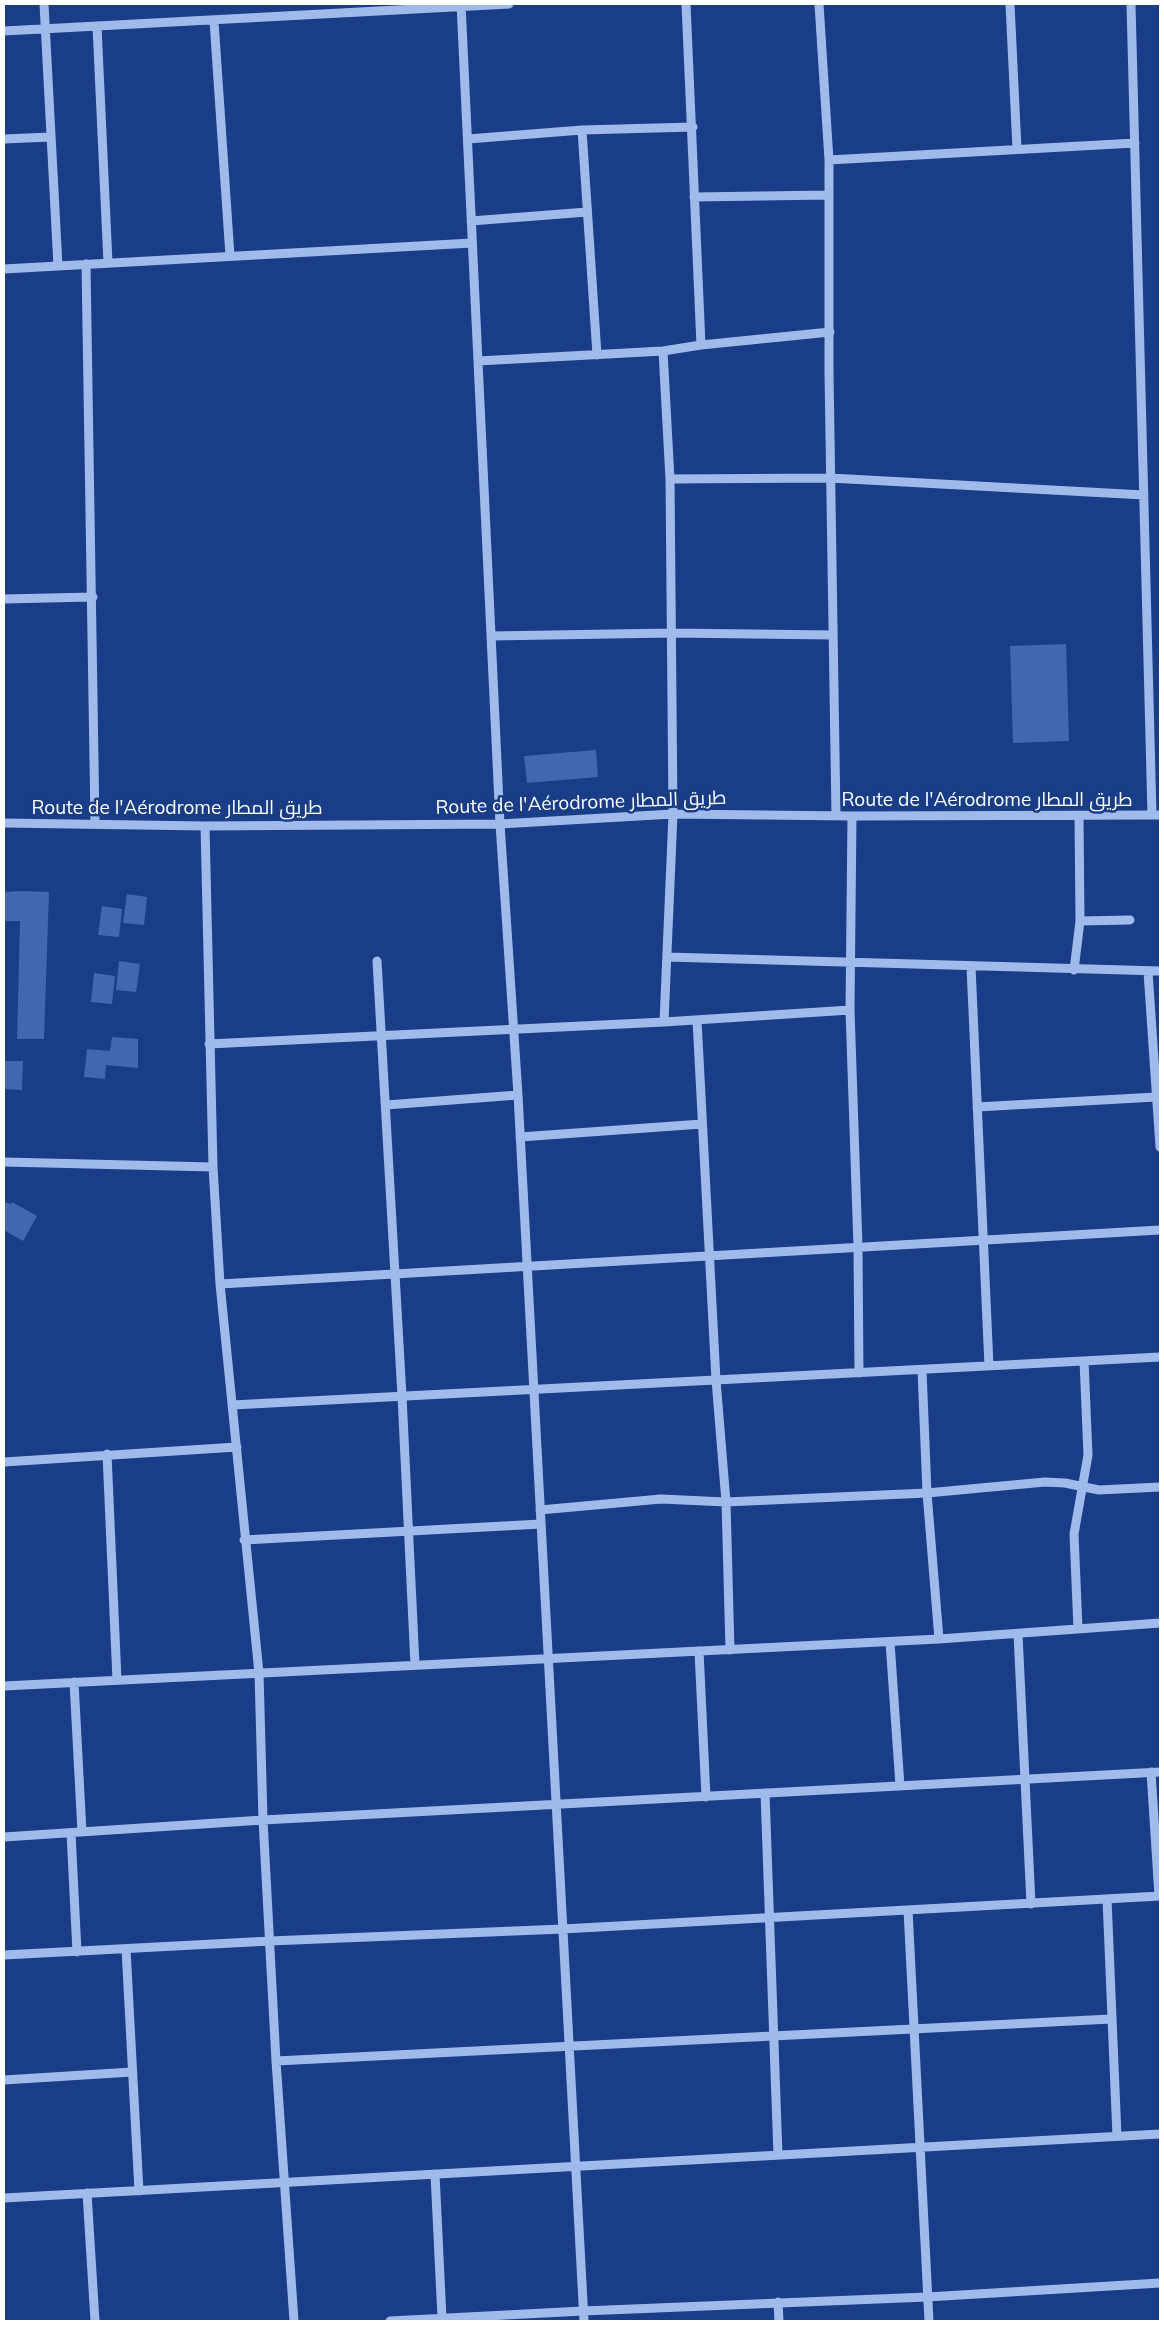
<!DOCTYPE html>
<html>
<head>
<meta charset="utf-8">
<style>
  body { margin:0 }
  #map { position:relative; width:1164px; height:2325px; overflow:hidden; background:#193d86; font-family:Mulish,sans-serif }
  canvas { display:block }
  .frame { position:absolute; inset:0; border:5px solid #fff; pointer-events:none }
</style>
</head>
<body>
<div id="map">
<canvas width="1164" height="2325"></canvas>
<div class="frame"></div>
</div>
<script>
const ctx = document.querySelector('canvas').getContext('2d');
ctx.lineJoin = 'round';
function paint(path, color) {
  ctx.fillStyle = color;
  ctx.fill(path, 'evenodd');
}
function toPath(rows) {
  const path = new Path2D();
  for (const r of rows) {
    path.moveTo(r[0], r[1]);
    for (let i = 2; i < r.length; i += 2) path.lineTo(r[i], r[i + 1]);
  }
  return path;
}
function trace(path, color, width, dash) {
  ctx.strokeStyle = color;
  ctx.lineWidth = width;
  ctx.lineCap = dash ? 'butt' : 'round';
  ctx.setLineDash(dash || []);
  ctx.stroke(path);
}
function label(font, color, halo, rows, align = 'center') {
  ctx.font = font + ' Mulish,Cairo,sans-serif';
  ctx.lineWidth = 5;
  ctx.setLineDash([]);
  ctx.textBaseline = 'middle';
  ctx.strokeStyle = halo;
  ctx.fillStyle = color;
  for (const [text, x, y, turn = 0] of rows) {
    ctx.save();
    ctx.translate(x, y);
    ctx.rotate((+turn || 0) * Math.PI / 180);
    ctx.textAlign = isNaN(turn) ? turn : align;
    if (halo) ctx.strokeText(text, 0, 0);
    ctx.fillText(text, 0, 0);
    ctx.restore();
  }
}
const building = toPath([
  [1066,644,1069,741,1013,743,1010,646],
  [596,750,598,777,527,783,524,756],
  [21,891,49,892,44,1039,17,1039,20,921,4,921,4,892],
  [127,894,147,897,144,925,123,923],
  [102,906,122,909,119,937,98,935],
  [119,961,140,964,136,992,116,990],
  [94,973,115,976,112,1004,91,1002],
  [112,1037,138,1039,138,1068,106,1065,105,1079,84,1077,87,1049,110,1051],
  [4,1061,23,1061,22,1090,4,1089],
  [4,1202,11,1204,12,1202,37,1216,23,1241,4,1230]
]);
const minor = toPath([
  [44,4,58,266],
  [461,4,500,824,518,1095,584,2321],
  [686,4,701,345],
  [819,4,829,160,829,373,836,816],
  [1010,4,1017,149],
  [1131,4,1152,815],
  [214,21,230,256],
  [97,26,108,263],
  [4,31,509,4],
  [582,130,597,355],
  [4,139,51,137],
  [468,139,582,130,693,127],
  [829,160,1135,143],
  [694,197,829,195],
  [471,221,587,212],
  [86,264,95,823],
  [4,269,472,243],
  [663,351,670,479,673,814,664,1022],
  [478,361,663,351,701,345,830,332],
  [670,479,830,478,1144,495],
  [4,599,93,597],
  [491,636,671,633,833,635],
  [852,816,850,1010,858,1247,859,1373],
  [4,823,205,826,500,824,673,814,852,816,1160,815],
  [205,826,213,1167,220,1284,259,1673,263,1820,276,2061,294,2321],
  [1080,921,1130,920],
  [667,957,1160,971],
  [377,961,402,1396,415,1665],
  [971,967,989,1366],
  [1074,970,1080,921,1079,816],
  [1148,972,1160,1147],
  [697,1020,716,1380,726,1502,730,1650],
  [209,1044,664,1022,850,1010],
  [386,1105,518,1095],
  [977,1107,1156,1097],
  [520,1137,702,1124],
  [4,1162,213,1167],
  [220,1284,1160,1230],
  [922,1370,927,1493,939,1639],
  [232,1405,1160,1357],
  [107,1454,117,1680],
  [4,1462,237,1447],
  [540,1510,661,1499,726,1502,927,1493,1045,1482,1065,1483,1099,1490,1160,1487],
  [244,1540,541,1524],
  [1078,1629,1074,1534,1088,1455,1084,1361],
  [1018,1634,1031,1904],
  [890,1642,900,1786],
  [699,1651,706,1797],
  [74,1682,82,1832],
  [4,1686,939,1639,1160,1623],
  [1151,1772,1159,1896],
  [765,1793,778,2155],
  [71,1833,77,1952],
  [4,1837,263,1820,1160,1772],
  [1107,1899,1117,2136],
  [908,1910,929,2321],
  [126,1949,139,2191],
  [4,1955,270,1941,563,1929,1160,1896],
  [276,2061,1111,2019],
  [4,2080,132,2072],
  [435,2174,442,2318],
  [87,2193,95,2321],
  [4,2198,1160,2134],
  [778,2302,779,2321],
  [390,2321,583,2311,927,2297,1160,2283]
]);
const streetNames = [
  ["Route de l'Aérodrome طريق المطار",987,800],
  ["Route de l'Aérodrome طريق المطار",581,803,-2],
  ["Route de l'Aérodrome طريق المطار",177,808]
];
paint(building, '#4267af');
trace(minor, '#a0baec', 9);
label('19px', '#fff', '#193d86', streetNames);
</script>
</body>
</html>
